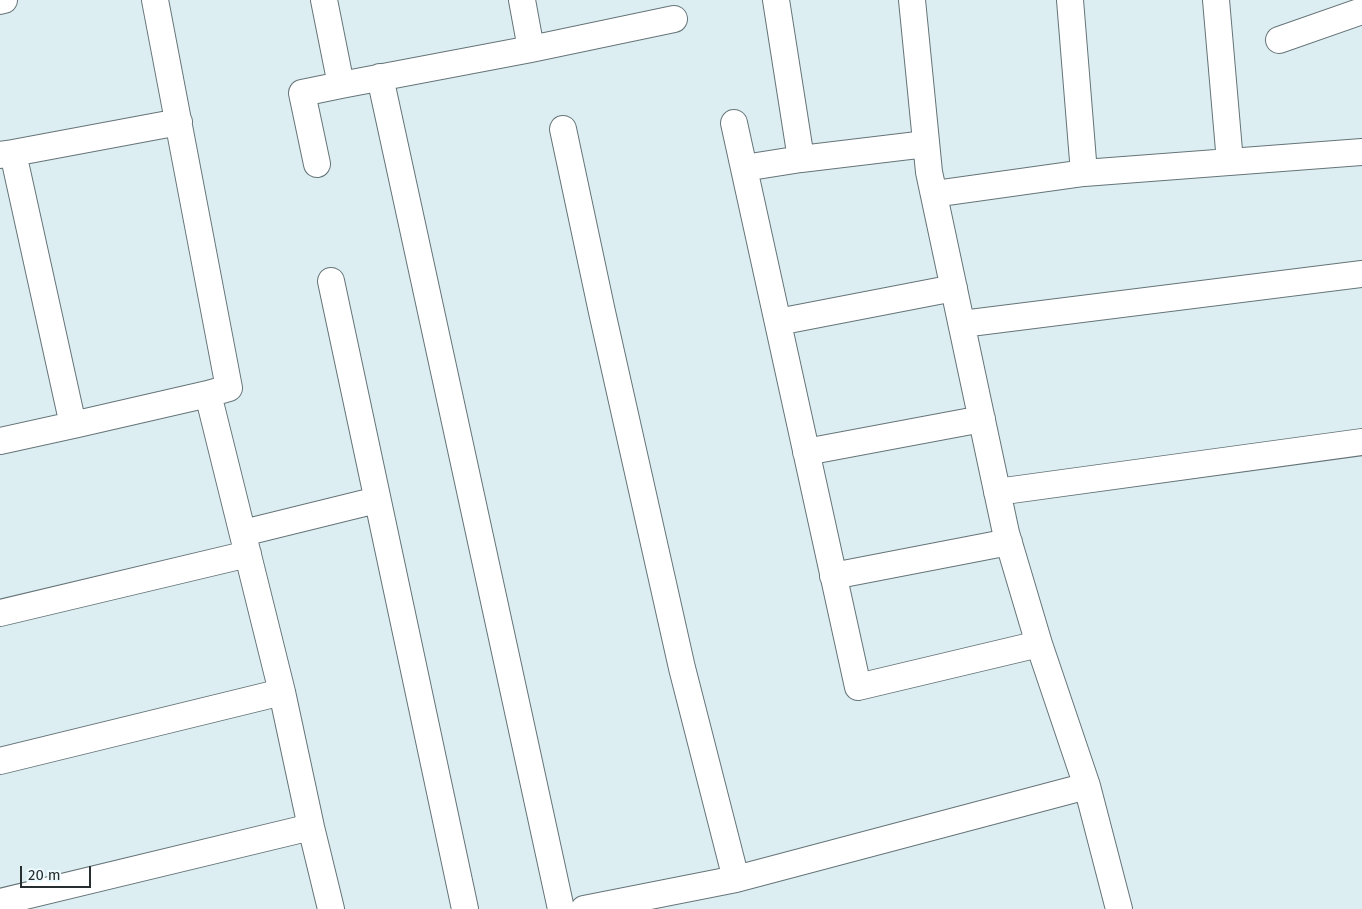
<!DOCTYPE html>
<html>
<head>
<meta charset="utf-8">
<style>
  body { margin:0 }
  #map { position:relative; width:1362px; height:909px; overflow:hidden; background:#ddeef3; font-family:"Fira Sans",sans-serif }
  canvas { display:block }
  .scale { position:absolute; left:20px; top:866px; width:71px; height:22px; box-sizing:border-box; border:2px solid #272e2f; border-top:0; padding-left:6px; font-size:15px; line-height:18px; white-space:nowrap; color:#272e2f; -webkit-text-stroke:4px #edfbff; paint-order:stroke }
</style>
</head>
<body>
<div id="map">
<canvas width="1362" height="909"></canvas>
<div class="scale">20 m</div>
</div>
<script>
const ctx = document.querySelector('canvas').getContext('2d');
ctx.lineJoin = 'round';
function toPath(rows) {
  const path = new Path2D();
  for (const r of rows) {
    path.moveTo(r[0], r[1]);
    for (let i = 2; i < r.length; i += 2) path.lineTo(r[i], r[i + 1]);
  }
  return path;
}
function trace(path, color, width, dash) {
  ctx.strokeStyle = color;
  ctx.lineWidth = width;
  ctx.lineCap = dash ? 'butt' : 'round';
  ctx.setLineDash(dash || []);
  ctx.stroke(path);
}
const minor = toPath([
  [155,0,229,388,208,394,282,692,311,827,331,909],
  [324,0,341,85,531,49,674,19],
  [522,0,531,49],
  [776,0,801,159],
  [912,0,929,172,1006,533,1039,644,1087,786,1119,909],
  [1070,0,1084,173],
  [1216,0,1230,162],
  [0,1,4,0],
  [1279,40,1362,11],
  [380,77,561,909],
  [734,123,858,687,1039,644],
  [563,129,602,312,682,668,736,879],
  [13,153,179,122],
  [0,155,13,153,73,425,208,394],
  [317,164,302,93,341,85],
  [744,168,801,159,926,144],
  [934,194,1084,173,1362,152],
  [331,281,465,909],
  [778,322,954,288],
  [962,324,1362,274],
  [0,441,73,425],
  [806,452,982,419],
  [997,492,1362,442],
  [243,533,377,500],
  [833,576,1009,542],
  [0,613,248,554],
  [0,761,282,692],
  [0,902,311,827],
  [584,909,736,879,1087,786]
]);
trace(minor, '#657478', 28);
trace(minor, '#fff', 26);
</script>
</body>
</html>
